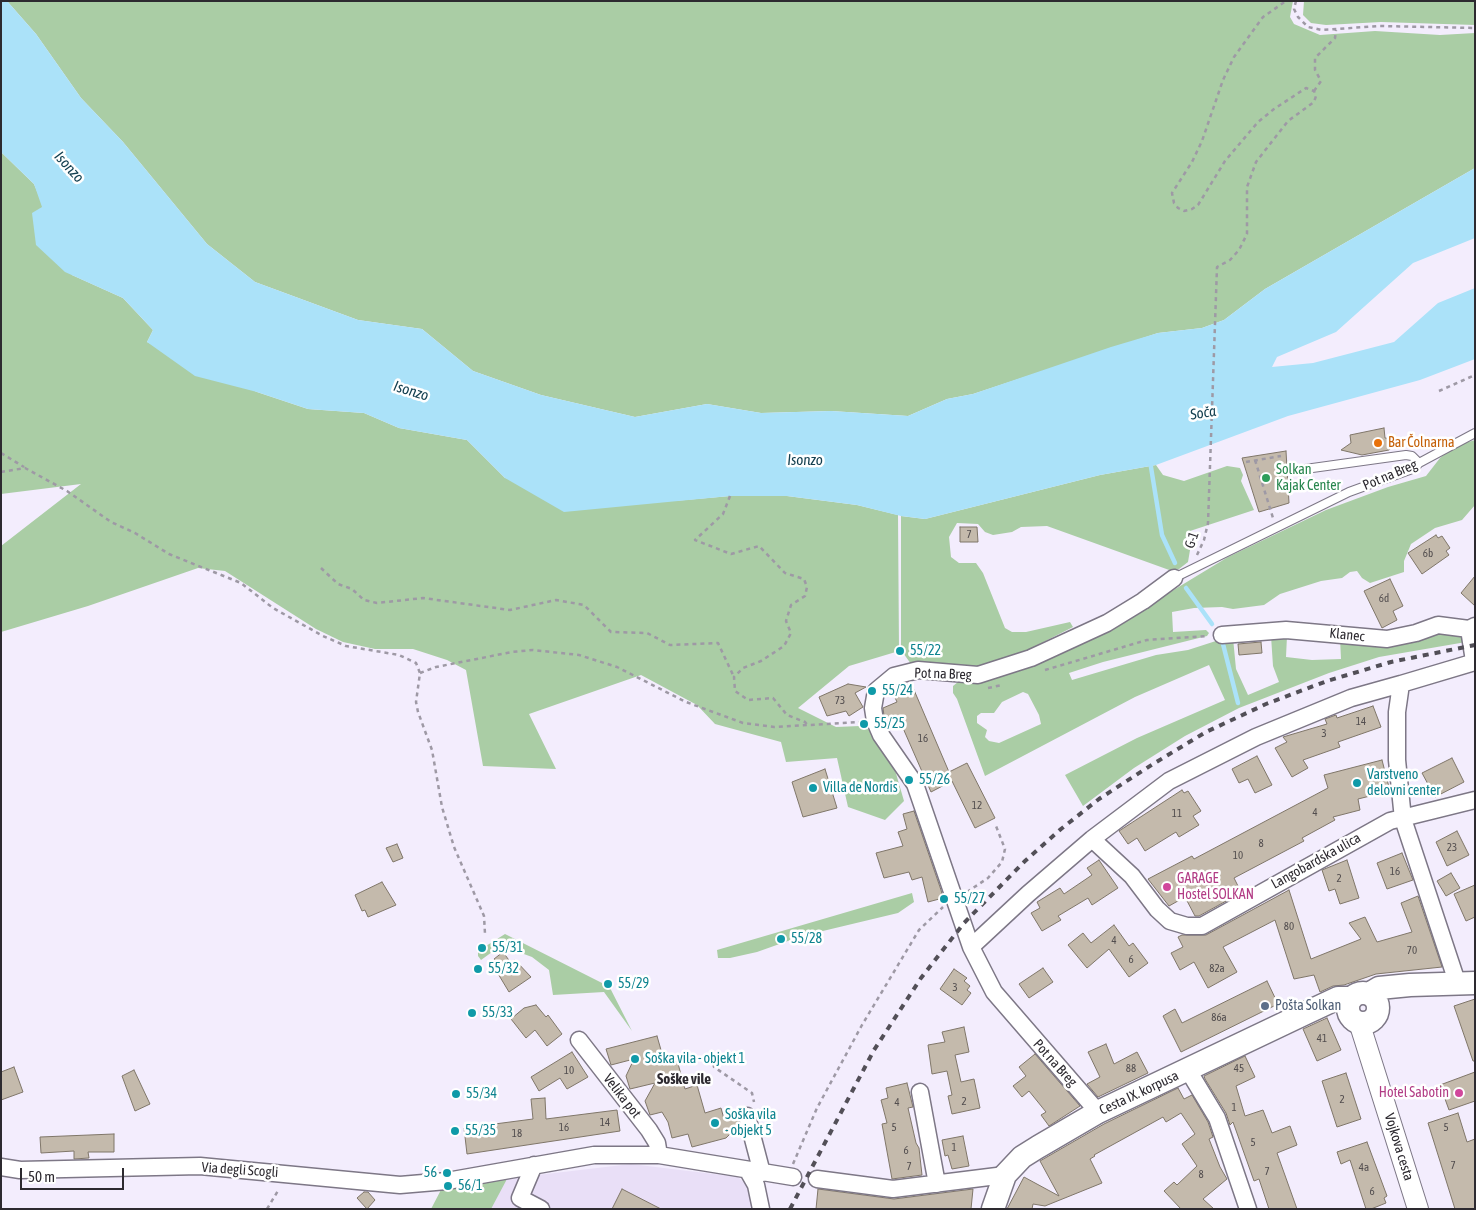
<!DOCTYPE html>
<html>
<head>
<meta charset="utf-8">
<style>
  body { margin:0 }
  #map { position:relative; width:1476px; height:1210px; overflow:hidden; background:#f3edfd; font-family:"Asap Condensed",sans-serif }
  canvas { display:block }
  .frame { position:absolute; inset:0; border:2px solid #2d2a30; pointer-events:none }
  .scale { position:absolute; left:20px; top:1168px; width:104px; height:22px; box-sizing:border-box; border:2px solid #2d2a30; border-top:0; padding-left:6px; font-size:15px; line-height:18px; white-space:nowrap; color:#2d2a30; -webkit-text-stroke:4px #fff; paint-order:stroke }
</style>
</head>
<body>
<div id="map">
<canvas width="1476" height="1210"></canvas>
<div class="frame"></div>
<div class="scale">50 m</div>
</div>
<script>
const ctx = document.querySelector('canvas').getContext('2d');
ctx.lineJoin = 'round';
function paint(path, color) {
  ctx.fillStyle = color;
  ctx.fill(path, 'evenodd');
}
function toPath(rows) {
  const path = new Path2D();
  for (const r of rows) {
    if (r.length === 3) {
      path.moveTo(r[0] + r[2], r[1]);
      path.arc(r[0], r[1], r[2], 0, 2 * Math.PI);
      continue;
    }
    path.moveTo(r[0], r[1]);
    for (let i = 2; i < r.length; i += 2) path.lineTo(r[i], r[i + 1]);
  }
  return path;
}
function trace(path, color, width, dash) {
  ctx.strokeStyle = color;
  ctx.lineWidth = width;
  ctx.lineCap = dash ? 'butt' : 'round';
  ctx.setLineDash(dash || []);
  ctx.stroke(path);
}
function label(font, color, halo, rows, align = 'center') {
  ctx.font = font + ' "Asap Condensed",sans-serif';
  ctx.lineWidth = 5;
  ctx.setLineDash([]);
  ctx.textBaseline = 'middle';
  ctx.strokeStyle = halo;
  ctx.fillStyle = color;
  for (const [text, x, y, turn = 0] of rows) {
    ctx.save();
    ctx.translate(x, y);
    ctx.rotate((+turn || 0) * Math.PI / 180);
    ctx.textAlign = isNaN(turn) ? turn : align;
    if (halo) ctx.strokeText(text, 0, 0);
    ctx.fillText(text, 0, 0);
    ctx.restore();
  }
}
const built = toPath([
  [631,1164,738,1177,754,1192,750,1209,441,1209,453,1185]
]);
const green = toPath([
  [7,1,1293,1,1290,17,1294,24,1320,35,1375,31,1440,35,1475,33,1475,168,1265,289,1224,320,1202,328,1158,333,973,394,947,399,908,416,831,411,761,413,707,404,635,417,541,395,473,371,422,329,358,320,255,282,207,244,123,142,81,98,36,34],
  [1304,1,1475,1,1475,25,1381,22,1326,25,1311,23,1303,15],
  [1,152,34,184,72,275,123,298,153,330,147,342,257,392,308,409,364,413,399,428,467,440,505,478,674,501,730,496,787,496,857,505,898,515,899,651,849,666,798,708,836,727,860,726,872,731,895,770,904,801,885,820,848,807,837,758,786,762,781,742,715,724,697,705,641,675,529,714,556,769,483,766,466,670,447,660,413,649,375,649,343,642,316,629,225,571,198,568,88,606,1,632,1,546,81,484,1,494],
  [1475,440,1475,505,1462,520,1435,528,1411,544,1404,561,1404,572,1370,583,1362,578,1357,571,1350,572,1342,578,1321,581,1280,594,1264,605,1233,609,1222,607,1194,608,1172,612,1173,632,1206,630,1209,633,1207,636,1103,662,1069,673,1072,680,1156,655,1188,650,1219,640,1233,638,1236,669,1248,695,1279,682,1273,666,1271,636,1287,636,1286,657,1312,660,1341,659,1340,638,1449,630,1460,634,1466,642,1379,657,1329,673,1239,708,1185,736,1134,768,1083,806,1065,775,1137,738,1225,700,1209,665,1135,697,985,776,957,699,953,693,953,686,958,682,996,677,1139,611,1228,557,1326,510,1388,487,1426,476,1440,458,1455,446],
  [1023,692,1028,694,1039,715,1041,724,999,743,989,741,985,737,987,730,977,723,977,716,981,713,994,713,1002,702],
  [1156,465,1163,475,1184,481,1227,466,1240,468,1243,475,1241,481,1254,510,1190,531,1186,535,1190,550,1188,562,1179,569,1172,571,1047,526,1021,527,1012,532,993,535,985,532,978,524,957,523,949,537,951,557,959,563,976,563,983,573,1005,628,1012,632,1026,632,1070,622,1073,627,1012,658,966,672,911,664,901,650,901,516,925,519,1100,475],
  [912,893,914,902,898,913,802,936,757,952,730,958,718,958,717,950],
  [505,934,606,985,608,984,632,1031,604,992,553,995,549,970,532,957,505,947,499,947,481,960,478,956,478,951],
  [496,1177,507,1179,491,1209,431,1209,443,1186]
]);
const water = toPath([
  [1,1,7,1,36,34,81,98,123,142,207,244,255,282,358,320,422,329,473,371,541,395,635,417,707,404,761,413,831,411,908,416,947,399,973,394,1111,347,1158,333,1202,328,1224,320,1265,289,1475,168,1475,238,1413,263,1336,332,1277,357,1272,367,1313,363,1394,342,1438,303,1475,288,1475,359,1420,380,1288,416,1156,465,1100,475,925,519,901,516,857,505,787,496,730,496,564,512,505,478,467,440,399,428,364,413,308,409,257,392,195,376,147,342,153,330,123,298,65,272,36,245,32,213,42,207,34,184,1,152]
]);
const stream = toPath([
  [1150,461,1162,535,1175,563],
  [1186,588,1212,624],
  [1223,644,1238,703]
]);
const building = toPath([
  [1384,428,1385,438,1400,440,1389,450,1362,455,1341,450,1351,443,1350,435,1384,428],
  [1286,451,1289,503,1259,512,1242,458,1286,451],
  [960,527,977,527,978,542,960,542,960,527],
  [1436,535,1438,538,1442,536,1450,548,1446,551,1449,555,1422,574,1408,553,1436,535],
  [1475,576,1475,606,1461,593,1475,576],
  [1390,579,1403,606,1393,611,1397,620,1382,628,1364,591,1390,579],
  [1261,642,1262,653,1239,655,1238,644,1261,642],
  [911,683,949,772,967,763,995,818,975,828,952,781,931,792,899,719,888,723,884,716,883,708,897,702,892,691,911,683],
  [848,684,866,687,855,693,863,707,849,716,846,711,827,716,819,697,848,684],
  [1373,706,1381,727,1338,742,1340,747,1303,760,1308,768,1292,777,1275,748,1287,742,1283,737,1327,724,1325,719,1336,715,1337,718,1373,706],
  [1257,756,1272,785,1255,793,1248,779,1239,783,1232,769,1257,756],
  [1452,758,1464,782,1435,797,1422,773,1452,758],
  [1382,760,1390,791,1358,799,1360,810,1333,817,1335,820,1302,838,1304,841,1234,878,1239,888,1226,896,1228,900,1199,916,1195,916,1185,897,1169,906,1148,879,1192,856,1194,859,1328,788,1324,775,1382,760],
  [825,769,837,808,803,817,792,782,825,769],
  [1182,790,1184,793,1188,791,1201,811,1193,816,1199,825,1179,837,1176,832,1145,851,1137,838,1128,844,1119,831,1182,790],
  [914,811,941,890,943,898,928,902,922,877,912,880,909,872,884,878,876,853,903,846,898,832,907,829,903,814,914,811],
  [1457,831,1469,855,1447,866,1436,842,1457,831],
  [397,844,403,858,393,862,386,848,397,844],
  [1402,853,1413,880,1387,889,1377,863,1402,853],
  [1099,860,1118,888,1092,905,1088,898,1058,916,1061,920,1042,931,1031,913,1040,908,1037,902,1060,888,1064,894,1092,875,1087,868,1099,860],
  [1347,860,1359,898,1340,904,1335,889,1329,891,1322,870,1347,860],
  [1451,873,1460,888,1446,896,1437,881,1451,873],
  [382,882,396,905,368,917,365,910,362,911,355,895,382,882],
  [1475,885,1475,917,1466,921,1454,894,1475,885],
  [1289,890,1311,959,1361,939,1349,923,1365,917,1377,942,1412,932,1401,903,1418,896,1442,967,1376,974,1344,985,1333,986,1320,992,1314,975,1294,979,1275,920,1223,947,1237,972,1208,988,1194,962,1180,970,1171,953,1183,947,1178,937,1182,935,1206,935,1289,890],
  [1114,925,1129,946,1133,943,1148,963,1129,977,1109,949,1087,968,1068,945,1083,933,1091,943,1114,925],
  [503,952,511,963,515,960,531,977,509,992,497,972,502,969,494,959,503,952],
  [1043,968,1053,982,1029,998,1019,984,1043,968],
  [954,969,967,978,964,981,970,986,967,990,971,993,962,1005,940,989,954,969],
  [1267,981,1278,1004,1181,1052,1163,1016,1175,1009,1182,1023,1267,981],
  [1475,999,1475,1061,1473,1061,1454,1006,1475,999],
  [536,1005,546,1017,548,1015,562,1034,547,1046,535,1030,526,1038,511,1019,524,1008,536,1005],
  [1327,1018,1341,1050,1317,1061,1303,1029,1327,1018],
  [964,1027,969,1052,955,1055,961,1082,974,1079,980,1108,952,1114,948,1096,952,1095,947,1071,932,1074,928,1045,945,1042,942,1032,964,1027],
  [657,1036,665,1064,677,1060,685,1089,697,1085,705,1113,721,1108,724,1119,737,1115,741,1131,731,1133,726,1138,692,1147,688,1134,672,1138,668,1122,662,1112,650,1115,645,1101,655,1083,630,1089,626,1076,634,1059,611,1065,606,1049,657,1036],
  [1106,1044,1114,1064,1137,1052,1148,1073,1098,1097,1087,1084,1100,1077,1088,1052,1106,1044],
  [572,1052,588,1077,567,1089,560,1078,539,1091,531,1077,572,1052],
  [1035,1054,1080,1106,1049,1126,1041,1115,1046,1112,1029,1091,1022,1097,1013,1086,1026,1076,1019,1067,1035,1054],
  [1245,1056,1255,1077,1236,1086,1245,1116,1263,1110,1272,1133,1290,1126,1297,1145,1277,1153,1297,1209,1269,1209,1259,1179,1254,1181,1233,1122,1230,1125,1226,1113,1205,1079,1204,1076,1245,1056],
  [14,1067,23,1092,1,1100,1,1072,14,1067],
  [134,1070,150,1104,135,1111,122,1076,134,1070],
  [1475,1072,1475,1101,1449,1110,1440,1085,1475,1072],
  [1346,1073,1361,1119,1337,1127,1322,1081,1346,1073],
  [907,1083,913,1107,908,1108,916,1143,919,1148,922,1175,892,1179,882,1124,887,1123,881,1100,888,1098,886,1088,907,1083],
  [1178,1088,1184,1099,1192,1095,1208,1122,1213,1137,1209,1139,1220,1167,1227,1179,1203,1199,1214,1209,1181,1209,1164,1191,1174,1182,1177,1185,1197,1166,1182,1144,1195,1134,1181,1113,1166,1122,1163,1117,1094,1155,1095,1156,1090,1159,1102,1183,1045,1206,1033,1204,1032,1209,1007,1209,1024,1177,1059,1196,1040,1161,1104,1124,1178,1088],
  [545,1098,546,1119,617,1110,620,1131,467,1154,464,1128,533,1119,531,1099,545,1098],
  [1458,1113,1467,1142,1475,1139,1475,1209,1455,1209,1428,1123,1458,1113],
  [114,1134,114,1152,88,1152,89,1158,74,1159,74,1151,41,1153,40,1137,114,1134],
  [963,1136,969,1166,952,1169,948,1155,945,1156,942,1140,963,1136],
  [1367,1142,1387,1196,1384,1198,1386,1203,1371,1209,1366,1209,1350,1160,1341,1164,1337,1152,1367,1142],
  [622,1189,661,1209,612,1209,622,1189],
  [818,1189,894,1199,973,1189,971,1209,816,1209,818,1189],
  [364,1192,368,1192,375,1200,367,1209,357,1198,364,1192]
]);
const path = toPath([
  [1296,1,1294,9,1298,17,1308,27,1322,30,1379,26,1475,28],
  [1314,91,1321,81,1315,70,1315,58,1335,38,1336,30],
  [1439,391,1475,375],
  [1,453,24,467],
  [1255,460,1273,518],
  [1246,462,1281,456],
  [1,472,25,468,67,491,111,522,135,533,169,554,241,583,273,608,323,636,346,646,399,655,416,663,420,673,416,702,418,712,432,750,442,807,454,847,484,916,485,934],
  [730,496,723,514,695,540,731,554,759,546,785,573,804,579,807,587,805,596,791,605,786,621,791,633,784,646,761,661,743,668,734,677,735,691,748,700,773,698,787,715,805,722,808,726],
  [1197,555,1204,540,1208,523,1217,267,1230,260,1239,250,1247,234,1247,187,1256,162,1288,121,1314,102,1316,96,1314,91,1306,88,1274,109,1258,122,1225,161,1198,205,1192,209,1184,211,1178,208,1174,203,1172,193,1192,162,1202,141,1223,80,1234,57,1263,17,1286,1],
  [321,568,338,584,352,589,364,600,377,603,423,598,510,610,556,600,584,605,611,632,647,633,670,645,718,643,734,677],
  [1045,670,1147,640,1207,636],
  [420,673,436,667,512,652,533,650,579,655,617,667,686,702,743,723,774,727,861,722],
  [988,688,1002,685],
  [967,892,988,878,1002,862,1005,849,996,826],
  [711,1056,714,1067,752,1093,754,1102],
  [793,1164,817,1108,862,1025,919,930,943,907],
  [267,1209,279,1189]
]);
const service = toPath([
  [1298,470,1406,455,1412,456,1419,463],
  [1174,578,1349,492,1415,468,1419,463,1475,433]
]);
const minor = toPath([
  [1469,629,1474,661],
  [1222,635,1286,630,1387,639,1416,633,1438,625,1469,629,1475,626],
  [1092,839,1132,876,1157,909,1170,921,1187,926,1202,926,1390,821,1475,800],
  [971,947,1028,894,1092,839,1169,781,1256,737,1351,698,1401,684],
  [1458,985,1403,819,1397,760,1397,712,1401,684,1475,662],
  [579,1040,649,1130,657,1143,659,1155],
  [1188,1070,1217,1118,1248,1209],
  [920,1092,937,1184],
  [1098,1112,994,992,971,947,915,784,881,735,875,721,873,708,876,691,894,676,918,670,978,675,1031,658,1107,623,1143,601,1174,578],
  [747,1116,762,1173],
  [534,1165,520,1198,541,1209],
  [1,1167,20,1170,200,1166,400,1185,447,1181,594,1155,659,1155,793,1177],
  [748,1171,756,1185,761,1209],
  [817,1179,893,1189,1005,1175]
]);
const tertiary = toPath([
  [1359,1022,1418,1209]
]);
const secondary = toPath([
  [1363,1008,15],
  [1369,994,1379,988,1410,985,1475,983],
  [993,1209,1005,1175,1022,1157,1038,1147,1098,1112,1306,1013,1338,998,1352,998]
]);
const rail = toPath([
  [790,1209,874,1050,921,978,964,923,1025,861,1061,829,1099,799,1153,764,1206,732,1266,704,1327,681,1391,662,1475,645]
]);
const markers = [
  [1378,443,5,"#e8710a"],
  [1266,478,5,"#2e9e5b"],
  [900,651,5,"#0f9aa8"],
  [872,691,5,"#0f9aa8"],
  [864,724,5,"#0f9aa8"],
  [909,780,5,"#0f9aa8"],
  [1357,783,5,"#0f9aa8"],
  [813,788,5,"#0f9aa8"],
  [1167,887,5,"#d1479c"],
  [944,899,5,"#0f9aa8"],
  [781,939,5,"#0f9aa8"],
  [482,948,5,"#0f9aa8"],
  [478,969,5,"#0f9aa8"],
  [608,984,5,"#0f9aa8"],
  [1265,1006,5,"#5c6f8a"],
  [472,1013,5,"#0f9aa8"],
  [635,1059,5,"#0f9aa8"],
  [1459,1093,5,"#d1479c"],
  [456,1094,5,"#0f9aa8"],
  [715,1123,5,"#0f9aa8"],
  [455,1131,5,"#0f9aa8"],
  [447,1173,5,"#0f9aa8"],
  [448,1186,5,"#0f9aa8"]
];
const numberNames = [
  ["7",969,535],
  ["6b",1428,554],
  ["6d",1384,599],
  ["73",840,701],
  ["14",1361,722],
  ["3",1324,734],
  ["16",923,739],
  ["12",977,806],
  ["4",1315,813],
  ["11",1177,814],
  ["8",1261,844],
  ["23",1452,848],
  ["10",1238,856],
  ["16",1395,872],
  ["2",1339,879],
  ["80",1289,927],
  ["4",1114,941],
  ["70",1412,951],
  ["6",1131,960],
  ["82a",1217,969],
  ["3",955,988],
  ["86a",1219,1018],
  ["41",1322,1039],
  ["88",1131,1069],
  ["45",1239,1069],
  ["10",569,1071],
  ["2",1342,1100],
  ["2",964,1102],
  ["4",897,1103],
  ["1",1234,1108],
  ["14",605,1123],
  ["16",564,1128],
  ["5",894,1128],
  ["5",1446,1128],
  ["18",517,1134],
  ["5",1253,1143],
  ["1",954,1148],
  ["6",906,1151],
  ["7",1453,1166],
  ["7",909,1167],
  ["4a",1364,1168],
  ["7",1267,1172],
  ["8",1201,1175],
  ["6",1372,1192]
];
const foodNames = [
  ["Bar Čolnarna",1388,443]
];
const leisureNames = [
  ["Solkan",1276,470],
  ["Kajak Center",1276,486]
];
const streetNames = [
  ["Pot na Breg",1390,475,-23],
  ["G-1",1192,540,-72],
  ["Klanec",1347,635,6],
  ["Pot na Breg",943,674,2],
  ["Langobardska ulica",1316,861,-29],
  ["Pot na Breg",1055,1063,48],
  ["Cesta IX. korpusa",1139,1093,-25],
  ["Velika pot",622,1096,52],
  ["Vojkova cesta",1399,1147,73],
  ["Via degli Scogli",240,1170,4]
];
const cultureNames = [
  ["55/22",910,651],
  ["55/24",882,691],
  ["55/25",874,724],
  ["Varstveno",1367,775],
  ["delovni center",1367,791],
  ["55/26",919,780],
  ["Villa de Nordis",823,788],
  ["55/27",954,899],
  ["55/28",791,939],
  ["55/31",492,948],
  ["55/32",488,969],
  ["55/29",618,984],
  ["55/33",482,1013],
  ["Soška vila - objekt 1",645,1059],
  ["55/34",466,1094],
  ["Soška vila",725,1115],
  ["- objekt 5",725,1131],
  ["55/35",465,1131],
  ["56",437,1173,"right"],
  ["56/1",458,1186]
];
const hotelNames = [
  ["GARAGE",1177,879],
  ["Hostel SOLKAN",1177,895],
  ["Hotel Sabotin",1449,1093,"right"]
];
const serviceNames = [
  ["Pošta Solkan",1275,1006]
];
const waterNames = [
  ["Isonzo",69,167,48],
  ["Isonzo",411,391,17],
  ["Soča",1203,413,-9],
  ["Isonzo",805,460]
];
const neighbourhoodNames = [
  ["Soške vile",684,1079]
];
paint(built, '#e9dff7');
paint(green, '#aacda5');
paint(water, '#abe2f9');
trace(stream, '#abe2f9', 4.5);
paint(building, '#c4baac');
trace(building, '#7f7669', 1);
trace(service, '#7d7786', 10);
trace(minor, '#7d7786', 19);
trace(tertiary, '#7d7786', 22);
trace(secondary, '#7d7786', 25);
trace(path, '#9e99a5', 2.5, [4, 4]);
trace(service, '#fff', 8);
trace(minor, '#fff', 16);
trace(tertiary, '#fff', 20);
trace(secondary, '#fff', 22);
trace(rail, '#524f57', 4, [6, 6]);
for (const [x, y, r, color] of markers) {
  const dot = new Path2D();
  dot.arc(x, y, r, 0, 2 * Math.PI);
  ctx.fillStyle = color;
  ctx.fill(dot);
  trace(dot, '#fff', 2);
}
label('11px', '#534e4f', null, numberNames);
label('14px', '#c56008', '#fff', foodNames, 'left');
label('14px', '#27864d', '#fff', leisureNames, 'left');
label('14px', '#2d2a30', '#fff', streetNames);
label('14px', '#0d838f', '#fff', cultureNames, 'left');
label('14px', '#b23c85', '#fff', hotelNames, 'left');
label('14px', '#4e5e75', '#fff', serviceNames, 'left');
label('italic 15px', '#144051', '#fff', waterNames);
label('bold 15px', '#2d2a30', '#fff', neighbourhoodNames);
</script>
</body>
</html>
